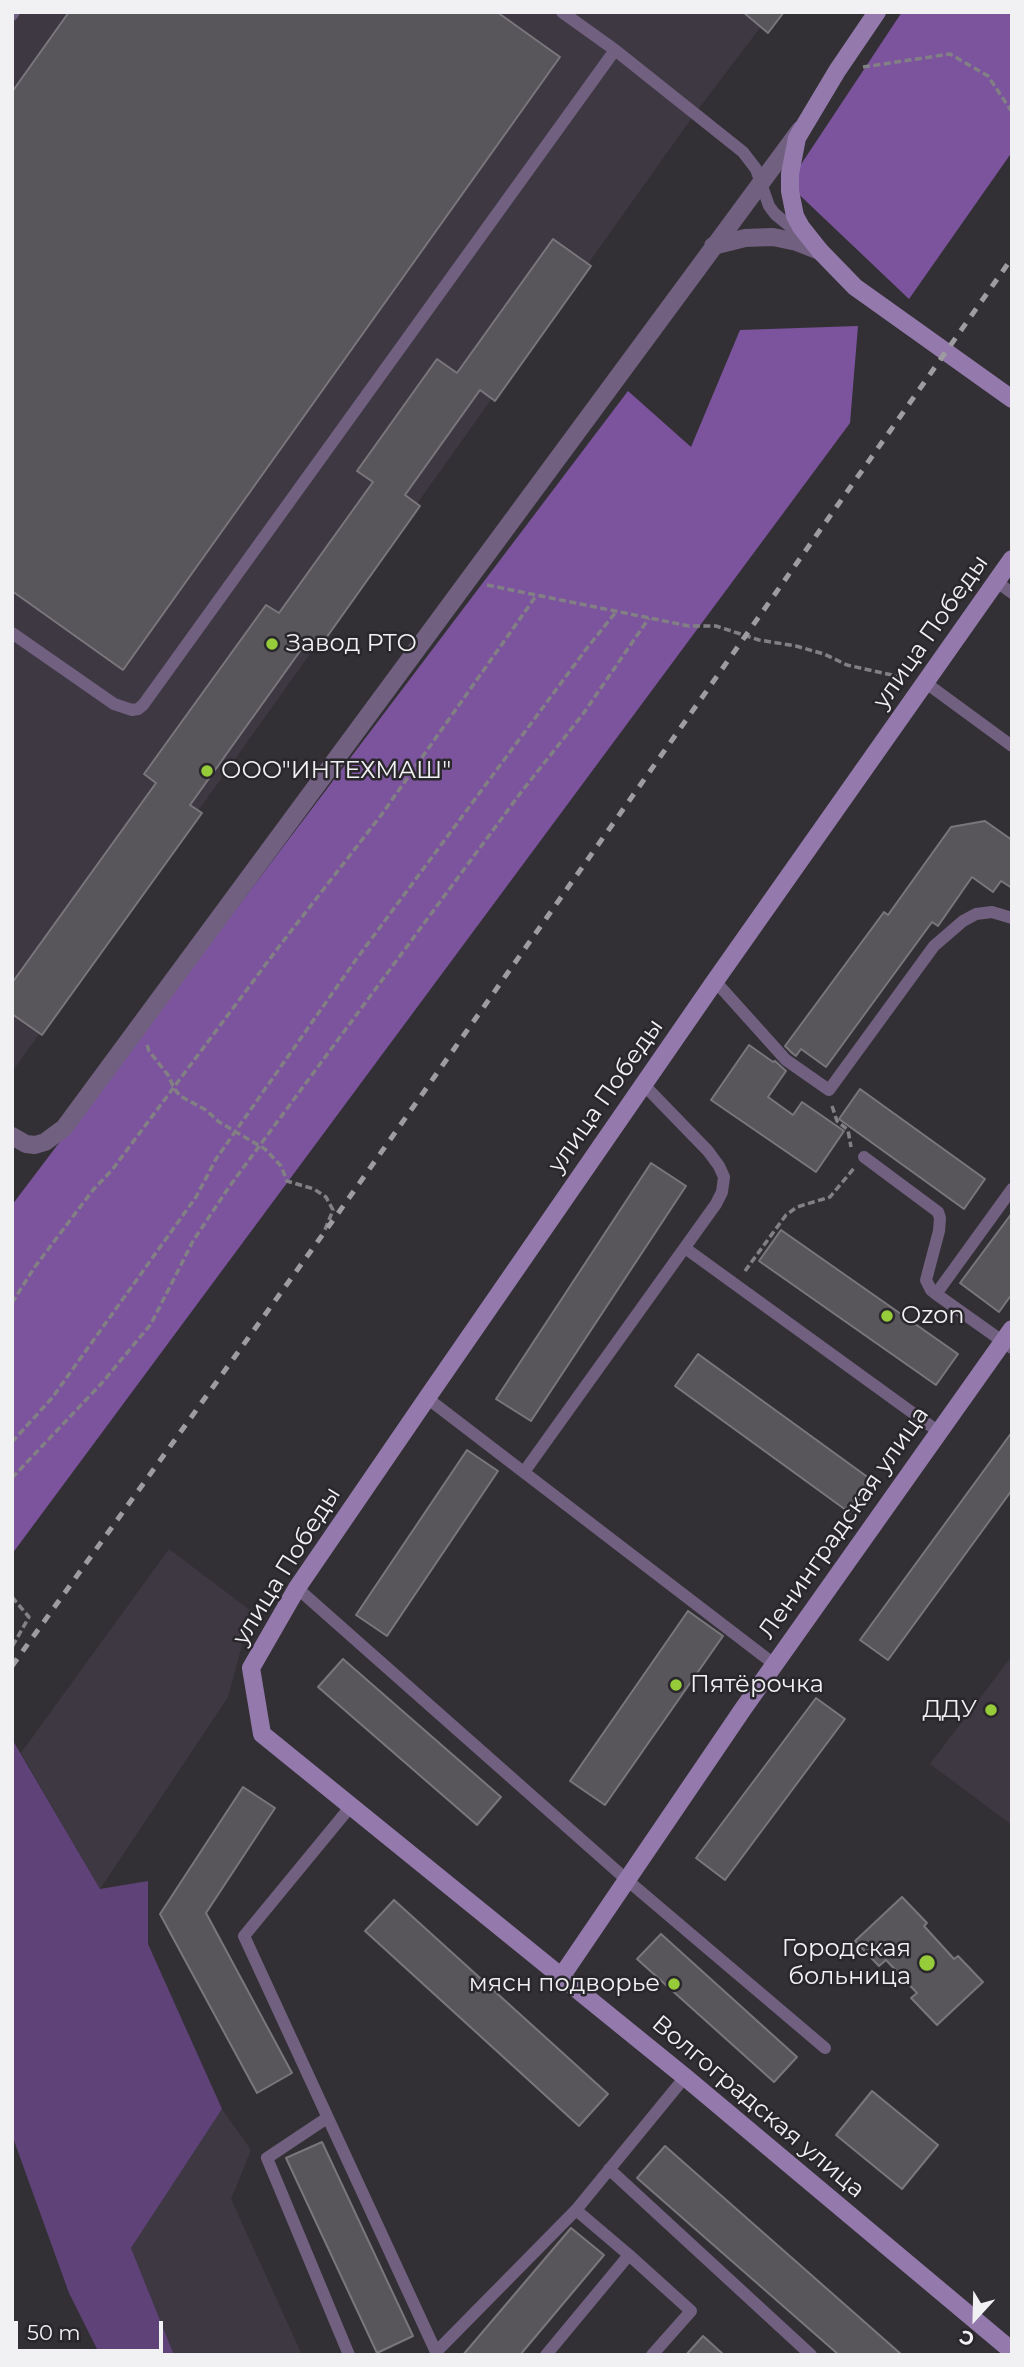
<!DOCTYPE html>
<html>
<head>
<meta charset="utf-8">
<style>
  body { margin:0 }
  #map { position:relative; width:1024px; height:2367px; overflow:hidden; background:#333035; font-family:Montserrat,sans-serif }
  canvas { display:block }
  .frame { position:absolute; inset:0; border:14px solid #f1f0f3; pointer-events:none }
  .north { position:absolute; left:940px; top:2283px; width:70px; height:70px; -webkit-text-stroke:5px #29272b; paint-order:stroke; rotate:202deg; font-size:19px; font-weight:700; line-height:28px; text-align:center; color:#f1f0f3 }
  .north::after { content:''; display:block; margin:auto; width:24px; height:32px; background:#f1f0f3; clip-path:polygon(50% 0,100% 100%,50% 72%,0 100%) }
  .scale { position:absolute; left:14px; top:2321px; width:149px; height:32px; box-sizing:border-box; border:4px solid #f1f0f3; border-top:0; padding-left:9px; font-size:21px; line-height:24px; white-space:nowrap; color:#f1f0f3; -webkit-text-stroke:5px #29272b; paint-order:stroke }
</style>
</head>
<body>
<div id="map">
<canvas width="1024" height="2367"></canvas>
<div class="frame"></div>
<div class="north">С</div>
<div class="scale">50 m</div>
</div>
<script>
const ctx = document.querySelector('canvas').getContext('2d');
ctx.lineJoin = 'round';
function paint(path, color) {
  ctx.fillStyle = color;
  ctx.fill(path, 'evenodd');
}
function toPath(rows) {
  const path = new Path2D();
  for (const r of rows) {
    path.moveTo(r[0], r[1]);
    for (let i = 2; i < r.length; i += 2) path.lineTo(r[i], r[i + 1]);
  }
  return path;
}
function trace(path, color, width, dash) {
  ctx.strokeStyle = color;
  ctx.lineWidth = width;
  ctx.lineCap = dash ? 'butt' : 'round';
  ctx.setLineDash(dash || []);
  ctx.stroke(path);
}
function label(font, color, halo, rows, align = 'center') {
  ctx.font = font + ' Montserrat,sans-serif';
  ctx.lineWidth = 5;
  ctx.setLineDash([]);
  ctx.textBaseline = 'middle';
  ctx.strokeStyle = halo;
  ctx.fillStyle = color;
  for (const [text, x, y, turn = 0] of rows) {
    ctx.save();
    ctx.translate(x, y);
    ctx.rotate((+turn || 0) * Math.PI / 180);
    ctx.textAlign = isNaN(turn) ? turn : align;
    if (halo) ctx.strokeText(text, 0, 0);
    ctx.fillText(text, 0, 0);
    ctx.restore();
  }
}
const built = toPath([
  [12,12,772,12,696,112,12,1072],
  [169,1549,251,1611,228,1697,100,1889,21,1753],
  [1012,1656,1012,1825,930,1764],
  [222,2109,251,2150,231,2199,302,2355,174,2355,131,2248]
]);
const green = toPath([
  [12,1739,100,1889,148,1881,148,1944,222,2109,131,2248,174,2355,100,2355,69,2293,12,2135]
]);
const forest = toPath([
  [902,12,1012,12,1012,152,909,299,788,184],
  [858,326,850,423,12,1554,12,1205,628,391,691,447,740,330]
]);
const building = toPath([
  [69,12,497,12,560,57,123,670,12,591,12,92,69,12],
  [743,12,784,12,768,33,743,12],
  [553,239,591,266,495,401,480,390,405,495,420,506,319,648,308,640,190,805,202,813,42,1035,12,1014,12,983,156,783,144,774,266,605,279,613,373,482,357,471,437,359,457,373,553,239],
  [985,821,1012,840,1012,888,1001,881,993,892,972,877,938,926,932,922,826,1067,801,1049,796,1056,792,1053,785,1046,884,912,888,915,951,827,985,821],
  [749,1045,773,1062,775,1061,786,1071,768,1097,793,1115,802,1102,844,1131,816,1172,711,1100,749,1045],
  [860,1089,985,1179,964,1209,839,1119,860,1089],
  [651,1163,686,1186,531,1421,496,1399,651,1163],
  [1012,1213,1012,1294,999,1312,960,1283,1012,1213],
  [781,1230,958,1354,936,1385,759,1261,781,1230],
  [698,1354,873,1481,850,1513,675,1386,698,1354],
  [1012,1432,1012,1490,888,1660,860,1640,1012,1432],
  [467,1450,498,1471,387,1636,356,1615,467,1450],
  [688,1611,723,1636,605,1805,570,1781,688,1611],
  [343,1659,501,1797,477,1825,318,1687,343,1659],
  [816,1698,845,1719,725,1880,696,1858,816,1698],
  [243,1787,275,1808,206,1913,292,2073,257,2093,160,1914,243,1787],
  [902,1897,927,1923,924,1926,954,1959,958,1956,983,1982,937,2025,911,1998,917,1993,886,1960,879,1966,855,1941,902,1897],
  [394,1900,608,2094,579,2126,365,1931,394,1900],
  [661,1934,797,2057,774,2082,637,1959,661,1934],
  [872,2091,938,2145,902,2189,836,2135,872,2091],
  [322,2142,413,2336,377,2353,286,2158,322,2142],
  [665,2146,902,2355,839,2355,637,2178,665,2146],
  [571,2228,604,2255,520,2355,463,2355,571,2228],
  [703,2336,724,2355,686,2355,703,2336]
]);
const path = toPath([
  [863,67,950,54,988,76,1012,112],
  [487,585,689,626,716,626,759,640,796,646,824,654,847,665,905,678],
  [147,1045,149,1051,168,1075,174,1088,180,1096,206,1110,219,1122,265,1149,281,1166,287,1181,314,1189,326,1197,333,1210,324,1232],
  [832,1106,837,1121,848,1130,851,1147],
  [745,1271,786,1215,797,1207,830,1197,855,1167],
  [12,1303,34,1268,93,1190,112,1170,281,944,382,814,536,596],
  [12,1442,52,1398,196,1197,216,1159,355,961,587,648,616,612],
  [12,1478,101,1384,151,1324,193,1241,229,1187,522,791,583,714,649,618],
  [12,1597,29,1617,12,1647]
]);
const lane = toPath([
  [562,12,615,50,743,152,756,169,769,206,775,214,803,237],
  [12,15,14,12],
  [997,582,1012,593],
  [12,633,114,704,132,710,138,709,143,705,615,50],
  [926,683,1012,746],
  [715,981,786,1060,829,1090,934,946,963,921,976,914,992,912,1012,918],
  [864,1157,938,1212,940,1218,939,1231,926,1280,931,1290,936,1294],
  [1012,1189,936,1294,1012,1348],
  [685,1248,939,1432],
  [427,1398,774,1664],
  [524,1472,716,1204,722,1192,724,1177,719,1166,708,1151,644,1085],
  [297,1588,627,1880,825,2048],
  [351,1806,244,1936,436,2352,576,2210,685,2077],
  [327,2118,267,2158,349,2355],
  [609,2169,811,2355],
  [629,2255,691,2311,652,2355],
  [546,2355,629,2255,576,2210]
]);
const street = toPath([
  [713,246,745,238,773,237,797,242,820,251],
  [12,1136,26,1144,35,1145,45,1142,64,1128,800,130]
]);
const secondary = toPath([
  [877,12,837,71,797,138,790,174,790,191,795,216,801,227,820,251,855,287,1012,399],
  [1012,559,715,981,427,1398,297,1588,251,1668,262,1734,685,2077,1012,2351],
  [561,1977,743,1709,1012,1329]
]);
const rail = toPath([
  [12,1666,344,1205,1012,258]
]);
const markers = [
  [272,644,7,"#96cc3a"],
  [207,771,7,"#96cc3a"],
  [887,1316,7,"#96cc3a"],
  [676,1685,7,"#96cc3a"],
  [991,1710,7,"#96cc3a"],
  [927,1963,9,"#96cc3a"],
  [674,1984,7,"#96cc3a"]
];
const streetNames = [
  ["улица Победы",931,632,-55],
  ["улица Победы",606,1096,-55],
  ["Ленинградская улица",844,1523,-55],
  ["улица Победы",287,1566,-58],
  ["Волгоградская улица",758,2107,40]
];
const poiNames = [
  ["Завод РТО",286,644],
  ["ООО\"ИНТЕХМАШ\"",221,771],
  ["Ozon",901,1316],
  ["Пятёрочка",690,1685],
  ["ДДУ",977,1710,"right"],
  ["Городская",911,1949,"right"],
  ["больница",911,1977,"right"],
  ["мясн подворье",660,1984,"right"]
];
paint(built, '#3e3843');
paint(green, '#5f4278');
paint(forest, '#7c549d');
paint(building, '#58555b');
trace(building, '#79767c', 2);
trace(path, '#828084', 3.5, [7, 3.5]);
trace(lane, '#716080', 12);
trace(street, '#716080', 18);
trace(secondary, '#947aac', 18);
trace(rail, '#9e9ca0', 5, [9, 9]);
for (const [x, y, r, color] of markers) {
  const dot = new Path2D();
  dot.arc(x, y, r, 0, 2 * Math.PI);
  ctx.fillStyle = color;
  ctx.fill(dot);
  trace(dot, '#29272b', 2.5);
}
label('24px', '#f1f0f3', '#29272b', streetNames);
label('24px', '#f1f0f3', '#29272b', poiNames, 'left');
</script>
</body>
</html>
